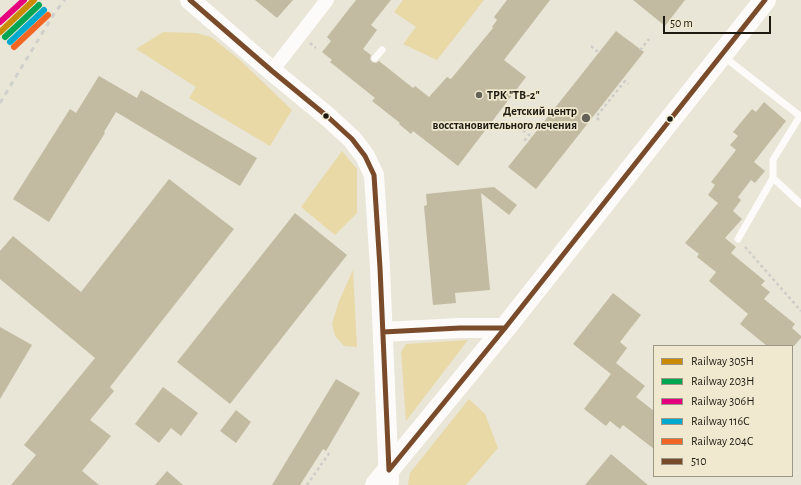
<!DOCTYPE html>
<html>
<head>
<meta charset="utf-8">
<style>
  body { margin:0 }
  #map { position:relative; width:801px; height:485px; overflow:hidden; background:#e9e5d7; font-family:"Alegreya Sans",sans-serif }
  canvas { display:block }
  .legend { position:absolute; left:653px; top:345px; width:140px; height:132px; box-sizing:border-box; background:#f0e9d0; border:1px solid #9c9684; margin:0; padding:5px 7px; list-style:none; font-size:12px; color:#1d1a11 }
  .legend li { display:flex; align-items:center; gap:8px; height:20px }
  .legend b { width:20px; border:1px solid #9c9684 }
  .scale { position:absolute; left:663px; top:16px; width:108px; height:18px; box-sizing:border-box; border:2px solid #1d1a11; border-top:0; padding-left:5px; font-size:12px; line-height:14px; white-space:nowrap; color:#1d1a11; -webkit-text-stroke:3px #f0e9d0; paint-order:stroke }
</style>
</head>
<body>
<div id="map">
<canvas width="801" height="485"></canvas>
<ul class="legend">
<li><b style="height:5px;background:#cb8a03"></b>Railway 305Н</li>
<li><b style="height:5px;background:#00a651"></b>Railway 203Н</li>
<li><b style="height:5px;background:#e5007d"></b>Railway 306Н</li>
<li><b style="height:5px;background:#00a9ce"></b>Railway 116С</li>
<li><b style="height:5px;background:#f26522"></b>Railway 204С</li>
<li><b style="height:5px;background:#7a4b2a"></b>510</li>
</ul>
<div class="scale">50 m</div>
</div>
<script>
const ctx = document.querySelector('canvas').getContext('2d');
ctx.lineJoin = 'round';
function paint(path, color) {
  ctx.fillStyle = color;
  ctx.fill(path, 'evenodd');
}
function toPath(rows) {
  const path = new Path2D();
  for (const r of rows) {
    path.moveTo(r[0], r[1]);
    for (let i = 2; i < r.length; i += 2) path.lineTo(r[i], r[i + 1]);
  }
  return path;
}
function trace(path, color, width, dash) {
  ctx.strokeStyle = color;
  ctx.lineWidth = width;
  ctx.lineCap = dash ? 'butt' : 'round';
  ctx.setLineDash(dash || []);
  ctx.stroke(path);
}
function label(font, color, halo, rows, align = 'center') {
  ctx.font = font + ' "Alegreya Sans",sans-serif';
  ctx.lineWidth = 3.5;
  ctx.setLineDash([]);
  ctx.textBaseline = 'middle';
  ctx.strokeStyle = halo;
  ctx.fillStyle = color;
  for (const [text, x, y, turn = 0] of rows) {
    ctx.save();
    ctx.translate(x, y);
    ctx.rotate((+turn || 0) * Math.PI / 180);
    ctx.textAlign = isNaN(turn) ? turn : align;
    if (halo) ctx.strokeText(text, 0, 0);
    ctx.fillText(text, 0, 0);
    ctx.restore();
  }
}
const green = toPath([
  [403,0,484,0,437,60,403,44,416,27,394,12],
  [163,32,196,33,211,37,241,61,292,110,270,146,189,98,196,87,136,49],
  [342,151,357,169,357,213,335,235,301,207],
  [353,270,357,347,344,346,335,336,332,324,339,301],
  [468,340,406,421,401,352,406,344],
  [469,399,485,414,498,448,466,485,408,485,410,473]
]);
const building = toPath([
  [255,0,293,0,277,18],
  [356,0,391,0,371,25,377,30,363,49,371,55,370,59,372,62,376,63,379,61,413,88,415,86,429,97,447,77,451,79,493,28,492,27,497,20,494,17,507,0,550,0,504,60,526,77,458,166,413,131,411,134,399,124,400,123,372,101,375,98,330,62,332,60,322,52,331,41,327,37],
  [633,0,685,0,665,26],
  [616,31,644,52,536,189,508,167],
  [99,76,137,98,141,90,257,158,240,186,116,112,104,132,105,133,49,222,13,199,70,109,76,113],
  [764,102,786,121,754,162,765,171,755,183,751,180,738,197,741,200,733,211,742,219,725,238,736,247,731,253,765,281,761,285,770,292,764,299,795,324,792,328,801,336,801,338,794,346,767,346,740,324,748,314,709,281,716,272,697,257,699,254,685,243,718,203,708,195,715,185,711,182,736,150,730,145,738,136,733,132,752,109,756,112],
  [169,179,234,229,110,387,114,391,90,420,111,436,82,471,99,485,11,485,36,455,24,445,95,358,0,279,0,251,13,236,81,292],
  [494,187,517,205,509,215,481,193,490,290,455,293,456,303,433,305,424,206,427,205,426,194],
  [295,213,347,255,230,404,177,362],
  [613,293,641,315,620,342,627,348,616,363,645,386,636,397,654,411,654,449,623,425,620,429,610,421,606,426,584,409,611,374,573,344],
  [0,327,32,345,0,399],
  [336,379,360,393,326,451,323,449,300,485,272,485],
  [163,387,198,413,181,436,171,428,159,443,135,424],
  [236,410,251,422,236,443,220,431],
  [611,454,648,485,585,485],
  [167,471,183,485,155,485]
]);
const path = toPath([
  [310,43,316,48],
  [591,46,599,53],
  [640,50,649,39],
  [599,120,596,117,625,81,628,84],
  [523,130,529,135,525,140,528,143],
  [745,247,801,311],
  [307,485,330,452]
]);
const lane = toPath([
  [723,56,800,116,773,160,773,178,738,239],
  [375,58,382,50],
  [773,178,801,204]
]);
const street = toPath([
  [272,71,327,0]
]);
const secondary = toPath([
  [190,0,272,71,328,117,352,139,365,156,374,175,380,268,389,481],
  [383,332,460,328,505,328]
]);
const primary = toPath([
  [376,485,505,328,765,0]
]);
const rail = toPath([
  [0,103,55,12,65,0]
]);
const bus1 = toPath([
  [190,0,272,71,328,117,352,139,365,156,374,175,380,268,389,470],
  [383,332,460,328,505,328],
  [389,470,505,328,765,0]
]);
const rail1 = toPath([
  [0,32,34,0]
]);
const rail2 = toPath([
  [5,37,39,5]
]);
const rail3 = toPath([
  [0,22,24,0]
]);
const rail4 = toPath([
  [10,42,44,10]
]);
const rail5 = toPath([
  [14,47,48,15]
]);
const markers = [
  [479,95,4,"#646156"],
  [326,116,3.5,"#1d1a11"],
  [586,118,5,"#646156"],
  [670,119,3.5,"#1d1a11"]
];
const poiNames = [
  ["ТРК \"ТВ-2\"",487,95],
  ["Детский центр",577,111,"right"],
  ["восстановительного лечения",577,125,"right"]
];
paint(green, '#e8d9a6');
paint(building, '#c2bba1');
trace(path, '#cfcdc9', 2.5, [3, 3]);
trace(lane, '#fcfbf9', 7);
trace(street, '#fcfbf9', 14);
trace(secondary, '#fcfbf9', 20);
trace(primary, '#fcfbf9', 22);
trace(rail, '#d0d0cc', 3, [5, 5]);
trace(bus1, '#7a4b2a', 5);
trace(rail1, '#cb8a03', 6);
trace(rail2, '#00a651', 6);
trace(rail3, '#e5007d', 6);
trace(rail4, '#00a9ce', 6);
trace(rail5, '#f26522', 6);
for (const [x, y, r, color] of markers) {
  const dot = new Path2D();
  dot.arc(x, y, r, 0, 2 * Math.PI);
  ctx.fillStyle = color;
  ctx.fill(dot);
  trace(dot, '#f0e9d0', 1.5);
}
label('bold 12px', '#1d1a11', '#f0e9d0', poiNames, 'left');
</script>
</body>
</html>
